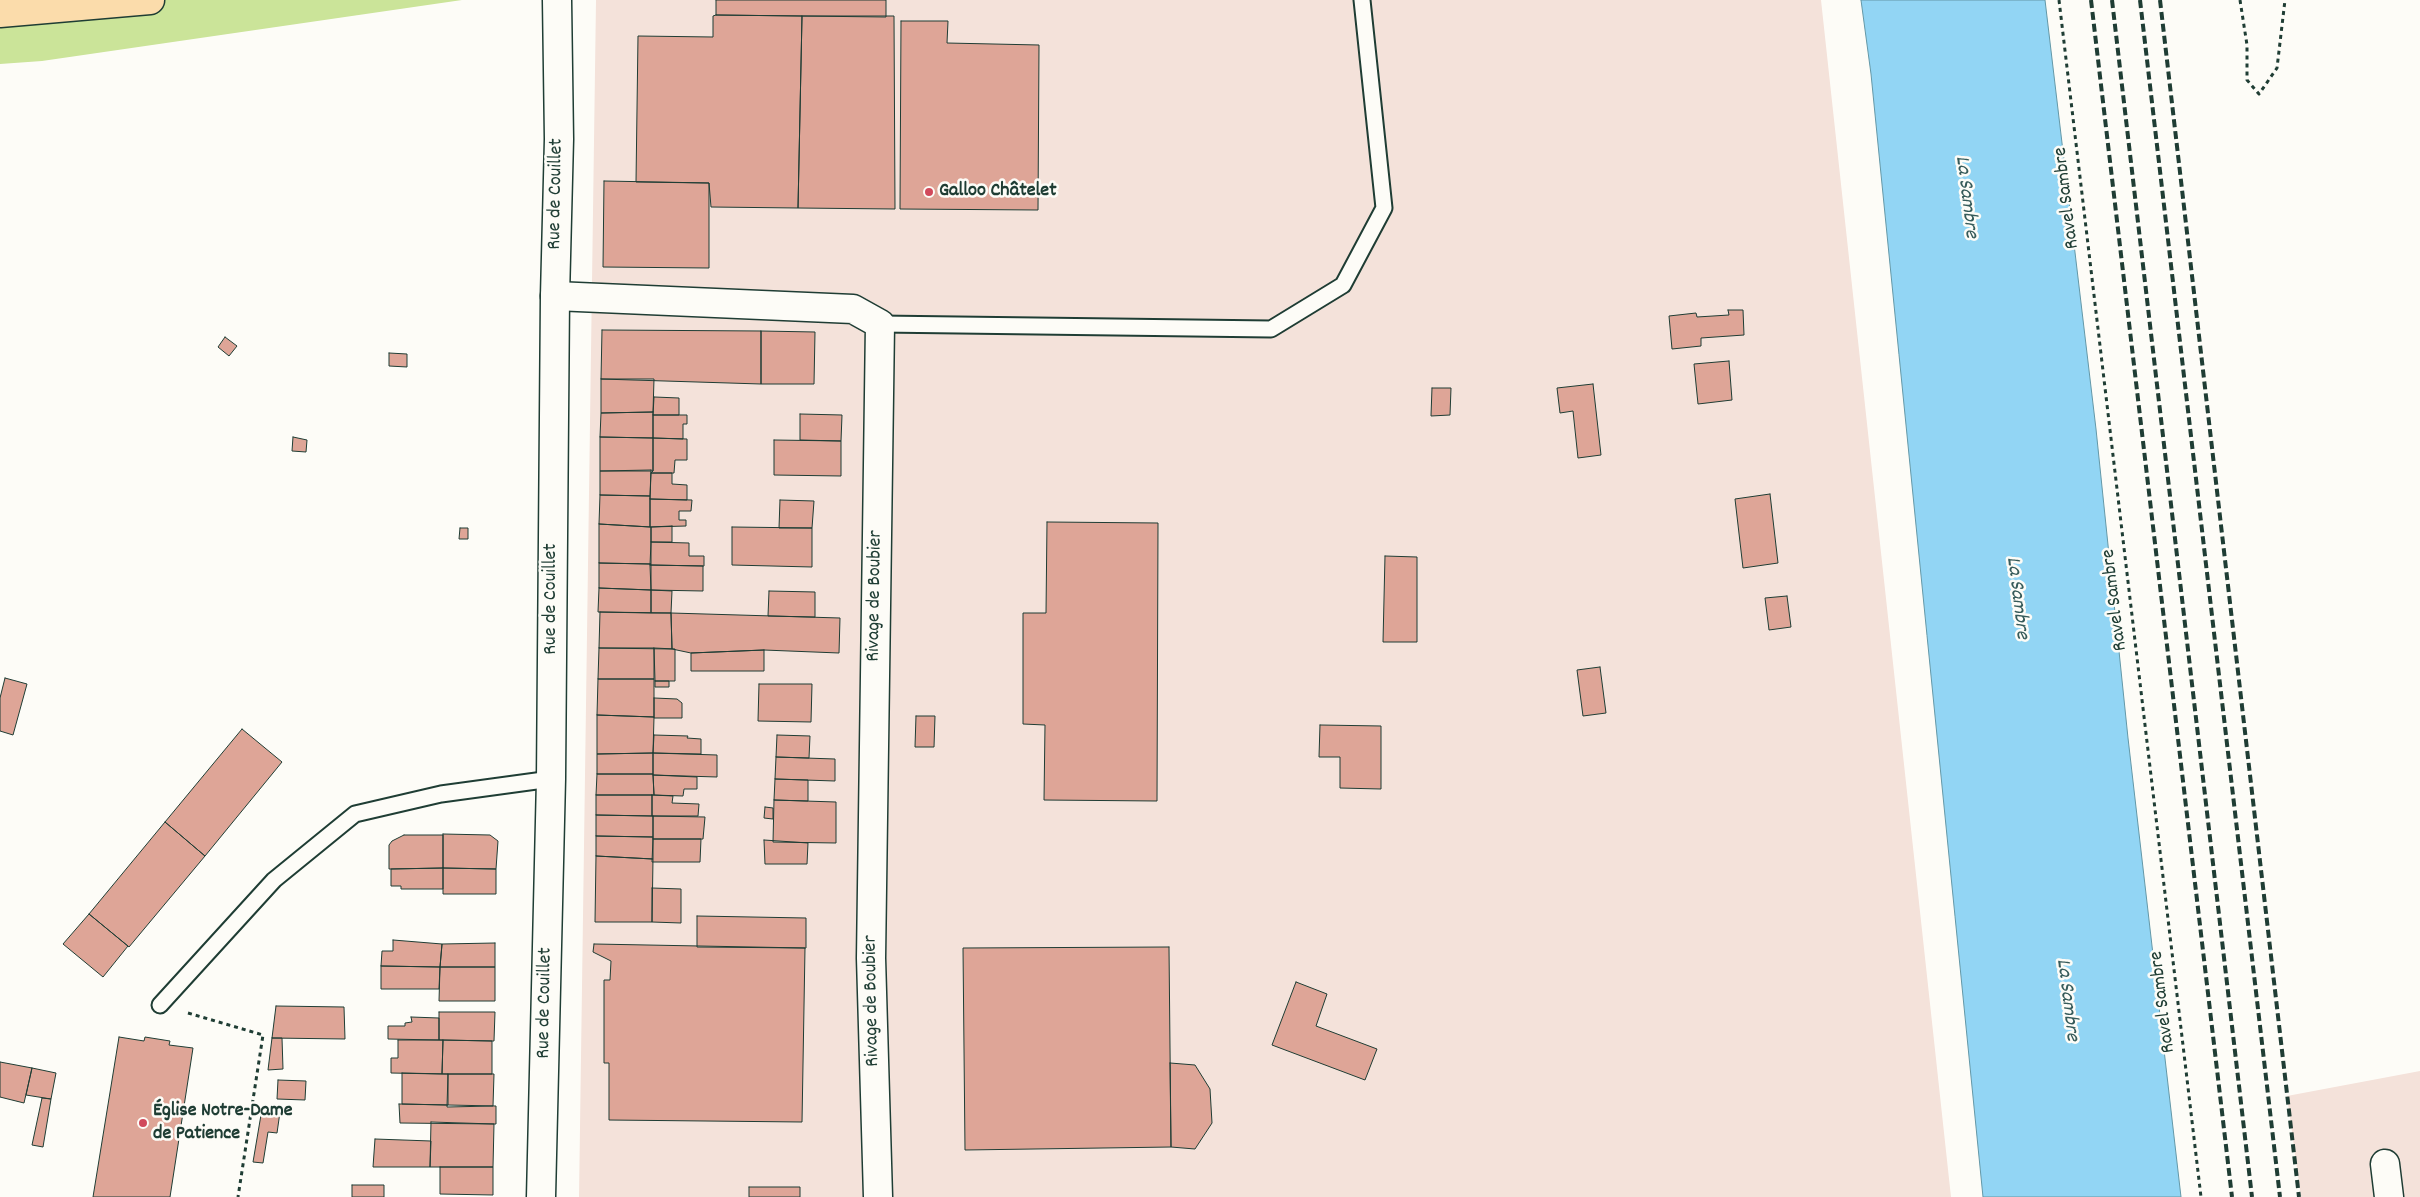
<!DOCTYPE html>
<html>
<head>
<meta charset="utf-8">
<style>
  body { margin:0 }
  canvas { display:block; background:#fdfcf7 }
</style>
</head>
<body>
<canvas width="2420" height="1197"></canvas>
<script>
const ctx = document.querySelector('canvas').getContext('2d');
ctx.lineJoin = 'round';
function paint(path, color) {
  ctx.fillStyle = color;
  ctx.fill(path, 'evenodd');
}
function toPath(rows) {
  const path = new Path2D();
  for (const r of rows) {
    path.moveTo(r[0], r[1]);
    for (let i = 2; i < r.length; i += 2) path.lineTo(r[i], r[i + 1]);
  }
  return path;
}
function trace(path, color, width, dash) {
  ctx.strokeStyle = color;
  ctx.lineWidth = width;
  ctx.lineCap = dash ? 'butt' : 'round';
  ctx.setLineDash(dash || []);
  ctx.stroke(path);
}
function label(font, color, halo, rows, align = 'center') {
  ctx.font = font + ' Dekko,sans-serif';
  ctx.lineWidth = 5;
  ctx.setLineDash([]);
  ctx.textBaseline = 'middle';
  ctx.strokeStyle = halo;
  ctx.fillStyle = color;
  for (const [text, x, y, turn = 0] of rows) {
    ctx.save();
    ctx.translate(x, y);
    ctx.rotate((+turn || 0) * Math.PI / 180);
    ctx.textAlign = isNaN(turn) ? turn : align;
    if (halo) ctx.strokeText(text, 0, 0);
    ctx.fillText(text, 0, 0);
    ctx.restore();
  }
}
const built = toPath([
  [596,0,1821,0,1951,1197,579,1197],
  [2420,1071,2420,1197,2301,1197,2287,1096]
]);
const green = toPath([
  [0,0,462,0,42,61,0,64]
]);
const water = toPath([
  [1861,0,2045,0,2096,429,2128,738,2181,1197,1983,1197,1871,74,1861,0]
]);
const building = toPath([
  [716,0,886,0,886,17,716,15,716,0],
  [716,15,802,16,798,208,711,207,709,183,636,182,638,36,713,37,713,16,716,15],
  [802,16,894,16,895,209,798,208,802,16],
  [901,21,948,21,947,43,1039,45,1038,210,900,209,901,21],
  [604,181,709,183,709,268,603,267,604,181],
  [1728,310,1743,310,1744,335,1701,338,1701,346,1672,349,1669,316,1696,313,1697,317,1729,315,1728,310],
  [602,330,761,331,761,384,601,379,602,330],
  [761,331,815,332,814,384,761,384,761,331],
  [225,337,237,346,229,356,218,347,225,337],
  [389,353,407,354,407,367,389,366,389,353],
  [1729,361,1732,400,1698,404,1694,364,1729,361],
  [601,379,654,379,653,412,601,413,601,379],
  [1593,384,1601,455,1578,458,1573,411,1560,413,1557,388,1593,384],
  [1432,388,1451,388,1450,415,1431,416,1432,388],
  [654,397,679,398,679,415,653,415,654,397],
  [653,412,653,438,600,437,601,413,653,412],
  [800,414,842,415,841,441,800,440,800,414],
  [653,415,687,415,687,424,683,424,683,439,653,438,653,415],
  [293,437,307,440,306,452,292,451,293,437],
  [600,437,653,438,653,471,600,471,600,437],
  [653,438,687,439,687,460,675,460,674,473,651,473,653,471,653,438],
  [774,440,841,441,841,476,774,475,774,440],
  [651,470,650,496,600,495,600,471,651,470],
  [651,473,672,473,672,484,687,485,687,500,650,499,651,473],
  [1770,494,1778,563,1743,568,1735,499,1770,494],
  [600,495,650,496,650,527,599,524,600,495],
  [650,499,692,500,691,511,679,511,679,520,686,520,686,526,650,527,650,499],
  [780,500,814,501,812,528,779,528,780,500],
  [1047,522,1158,523,1157,801,1044,800,1045,725,1023,724,1023,613,1046,613,1047,522],
  [599,524,651,527,651,564,599,563,599,524],
  [672,526,672,542,651,542,651,527,672,526],
  [732,527,812,528,812,567,732,565,732,527],
  [460,528,468,528,468,539,459,539,460,528],
  [651,542,689,543,689,556,704,556,704,566,650,565,651,542],
  [1385,556,1417,557,1417,642,1383,642,1385,556],
  [599,563,651,564,651,590,599,588,599,563],
  [650,565,703,566,703,591,651,590,650,565],
  [599,588,651,590,651,613,598,612,599,588],
  [651,590,672,591,671,613,651,613,651,590],
  [769,591,815,592,815,617,768,616,769,591],
  [1787,596,1791,627,1769,630,1765,598,1787,596],
  [600,612,671,613,672,649,599,648,600,612],
  [671,613,840,618,839,653,764,650,691,653,672,649,671,613],
  [599,648,654,648,654,679,598,679,599,648],
  [654,648,675,649,675,681,655,681,654,648],
  [764,650,764,671,691,671,691,653,764,650],
  [1600,667,1606,713,1583,716,1577,670,1600,667],
  [5,678,27,684,13,735,0,731,0,698,5,678],
  [598,679,654,679,654,717,597,715,598,679],
  [655,681,669,681,669,687,655,687,655,681],
  [759,684,812,684,811,722,758,721,759,684],
  [654,698,677,699,682,703,682,718,654,718,654,698],
  [597,715,654,717,653,753,597,754,597,715],
  [916,716,935,716,934,747,915,747,916,716],
  [1320,725,1381,726,1381,789,1340,788,1340,757,1319,757,1320,725],
  [242,729,282,762,205,856,165,822,242,729],
  [654,735,688,736,687,738,701,739,701,754,653,753,654,735],
  [777,735,810,736,809,758,776,757,777,735],
  [653,753,653,774,597,774,597,754,653,753],
  [653,753,717,755,717,777,653,775,653,753],
  [776,757,835,759,835,781,775,779,776,757],
  [597,774,653,774,654,795,596,795,597,774],
  [653,775,697,777,697,789,684,789,683,796,654,795,653,775],
  [775,779,808,780,808,801,774,800,775,779],
  [596,795,652,795,652,816,596,815,596,795],
  [652,795,673,796,672,803,699,804,698,816,652,816,652,795],
  [774,800,836,802,836,843,773,842,774,800],
  [765,807,773,808,773,819,764,818,765,807],
  [596,815,653,816,653,837,596,836,596,815],
  [653,816,705,817,703,839,653,839,653,816],
  [165,822,205,856,129,947,89,914,165,822],
  [443,834,490,835,498,841,496,869,443,868,443,834],
  [404,835,443,835,443,868,389,869,389,845,392,841,404,835],
  [596,836,653,837,653,859,596,856,596,836],
  [653,839,701,839,700,862,652,862,653,839],
  [764,840,808,843,807,864,765,864,764,840],
  [596,856,653,859,652,922,595,922,596,856],
  [443,868,496,869,496,894,443,894,443,868],
  [443,868,443,889,401,889,401,886,391,886,391,869,443,868],
  [652,888,681,889,681,923,652,922,652,888],
  [89,914,128,946,103,977,63,944,89,914],
  [697,916,806,918,806,948,697,947,697,916],
  [393,940,442,944,440,967,381,966,382,951,393,951,393,940],
  [495,943,495,967,440,967,442,944,495,943],
  [594,944,805,948,802,1122,609,1120,609,1063,604,1063,604,980,610,980,611,961,593,952,594,944],
  [1169,947,1171,1147,965,1150,963,948,1169,947],
  [381,966,440,967,439,989,381,989,381,966],
  [440,967,495,967,495,1001,439,1001,440,967],
  [1296,982,1327,994,1316,1026,1377,1049,1365,1080,1272,1045,1296,982],
  [276,1006,344,1007,345,1039,272,1038,276,1006],
  [439,1012,495,1012,494,1041,439,1040,439,1012],
  [411,1017,439,1018,439,1040,388,1039,388,1026,405,1026,405,1023,412,1022,411,1017],
  [119,1037,144,1041,145,1037,170,1041,169,1045,193,1048,170,1197,93,1197,119,1037],
  [272,1038,282,1038,283,1069,268,1070,272,1038],
  [398,1040,443,1040,442,1074,391,1073,391,1058,398,1058,398,1040],
  [443,1040,492,1041,492,1074,442,1074,443,1040],
  [0,1062,32,1068,24,1103,0,1097,0,1062],
  [1170,1063,1195,1065,1210,1089,1212,1123,1195,1149,1171,1147,1170,1063],
  [32,1068,56,1073,51,1099,26,1095,32,1068],
  [402,1073,448,1074,448,1105,402,1104,402,1073],
  [448,1074,494,1074,493,1106,447,1107,448,1074],
  [278,1080,306,1081,305,1100,277,1099,278,1080],
  [42,1098,51,1099,43,1147,32,1145,42,1098],
  [399,1104,496,1106,496,1124,400,1123,399,1104],
  [262,1109,280,1112,277,1133,268,1132,263,1163,253,1162,262,1109],
  [431,1122,494,1124,493,1167,430,1167,431,1122],
  [375,1139,431,1141,430,1167,373,1167,375,1139],
  [440,1167,493,1167,493,1195,440,1194,440,1167],
  [352,1185,384,1185,384,1197,352,1197,352,1185],
  [749,1187,800,1187,800,1197,749,1197,749,1187]
]);
const path = toPath([
  [2059,0,2201,1197],
  [2240,0,2247,45,2247,80,2259,94,2277,68,2285,0],
  [188,1013,263,1035,238,1197]
]);
const service = toPath([
  [880,324,1271,329,1343,285,1384,208,1362,0],
  [160,1005,274,880,355,814,441,794,551,779]
]);
const minor = toPath([
  [555,296,853,309,880,324,871,958,878,1197],
  [2385,1164,2389,1197]
]);
const secondary = toPath([
  [541,1197,551,779,555,296,559,139,557,0]
]);
const motorway = toPath([
  [0,13,150,0]
]);
const rail = toPath([
  [2091,0,2232,1197],
  [2112,0,2252,1197],
  [2140,0,2280,1197],
  [2160,0,2299,1197]
]);
const markers = [
  [929,192,5,"#d1495b"],
  [143,1123,5,"#d1495b"]
];
const poiNames = [
  ["Galloo Châtelet",939,192],
  ["Église Notre-Dame",153,1112],
  ["de Patience",153,1135]
];
const streetNames = [
  ["Rue de Couillet",557,194,-89],
  ["Ravel Sambre",2068,198,-97],
  ["Rivage de Boubier",876,596,-89],
  ["Rue de Couillet",552,599,-90],
  ["Ravel Sambre",2116,600,-97],
  ["Rivage de Boubier",873,1001,-91],
  ["Ravel Sambre",2164,1002,-97],
  ["Rue de Couillet",546,1003,-89]
];
const waterNames = [
  ["La Sambre",1965,197,83],
  ["La Sambre",2016,598,83],
  ["La Sambre",2066,1000,83]
];
paint(built, '#f4e2da');
paint(green, '#cbe499');
paint(water, '#92d5f4');
trace(water, '#6498a7', 1);
paint(building, '#dea597');
trace(building, '#1f3d34', 1);
trace(service, '#1f3d34', 19);
trace(minor, '#1f3d34', 31);
trace(secondary, '#1f3d34', 31);
trace(motorway, '#1f3d34', 31);
trace(path, '#1f3d34', 3, [4, 4]);
trace(service, '#fdfcf7', 15);
trace(minor, '#fdfcf7', 28);
trace(secondary, '#fdfcf7', 28);
trace(motorway, '#fbdcab', 28);
trace(rail, '#1f3d34', 4, [8, 4]);
for (const [x, y, r, color] of markers) {
  const dot = new Path2D();
  dot.arc(x, y, r, 0, 2 * Math.PI);
  ctx.fillStyle = color;
  ctx.fill(dot);
  trace(dot, '#fdfcf7', 2);
}
label('bold 20px', '#1f3d34', '#fdfcf7', poiNames, 'left');
label('20px', '#1f3d34', '#fdfcf7', streetNames);
label('italic 21px', '#365b5a', '#fdfcf7', waterNames);
</script>
</body>
</html>
